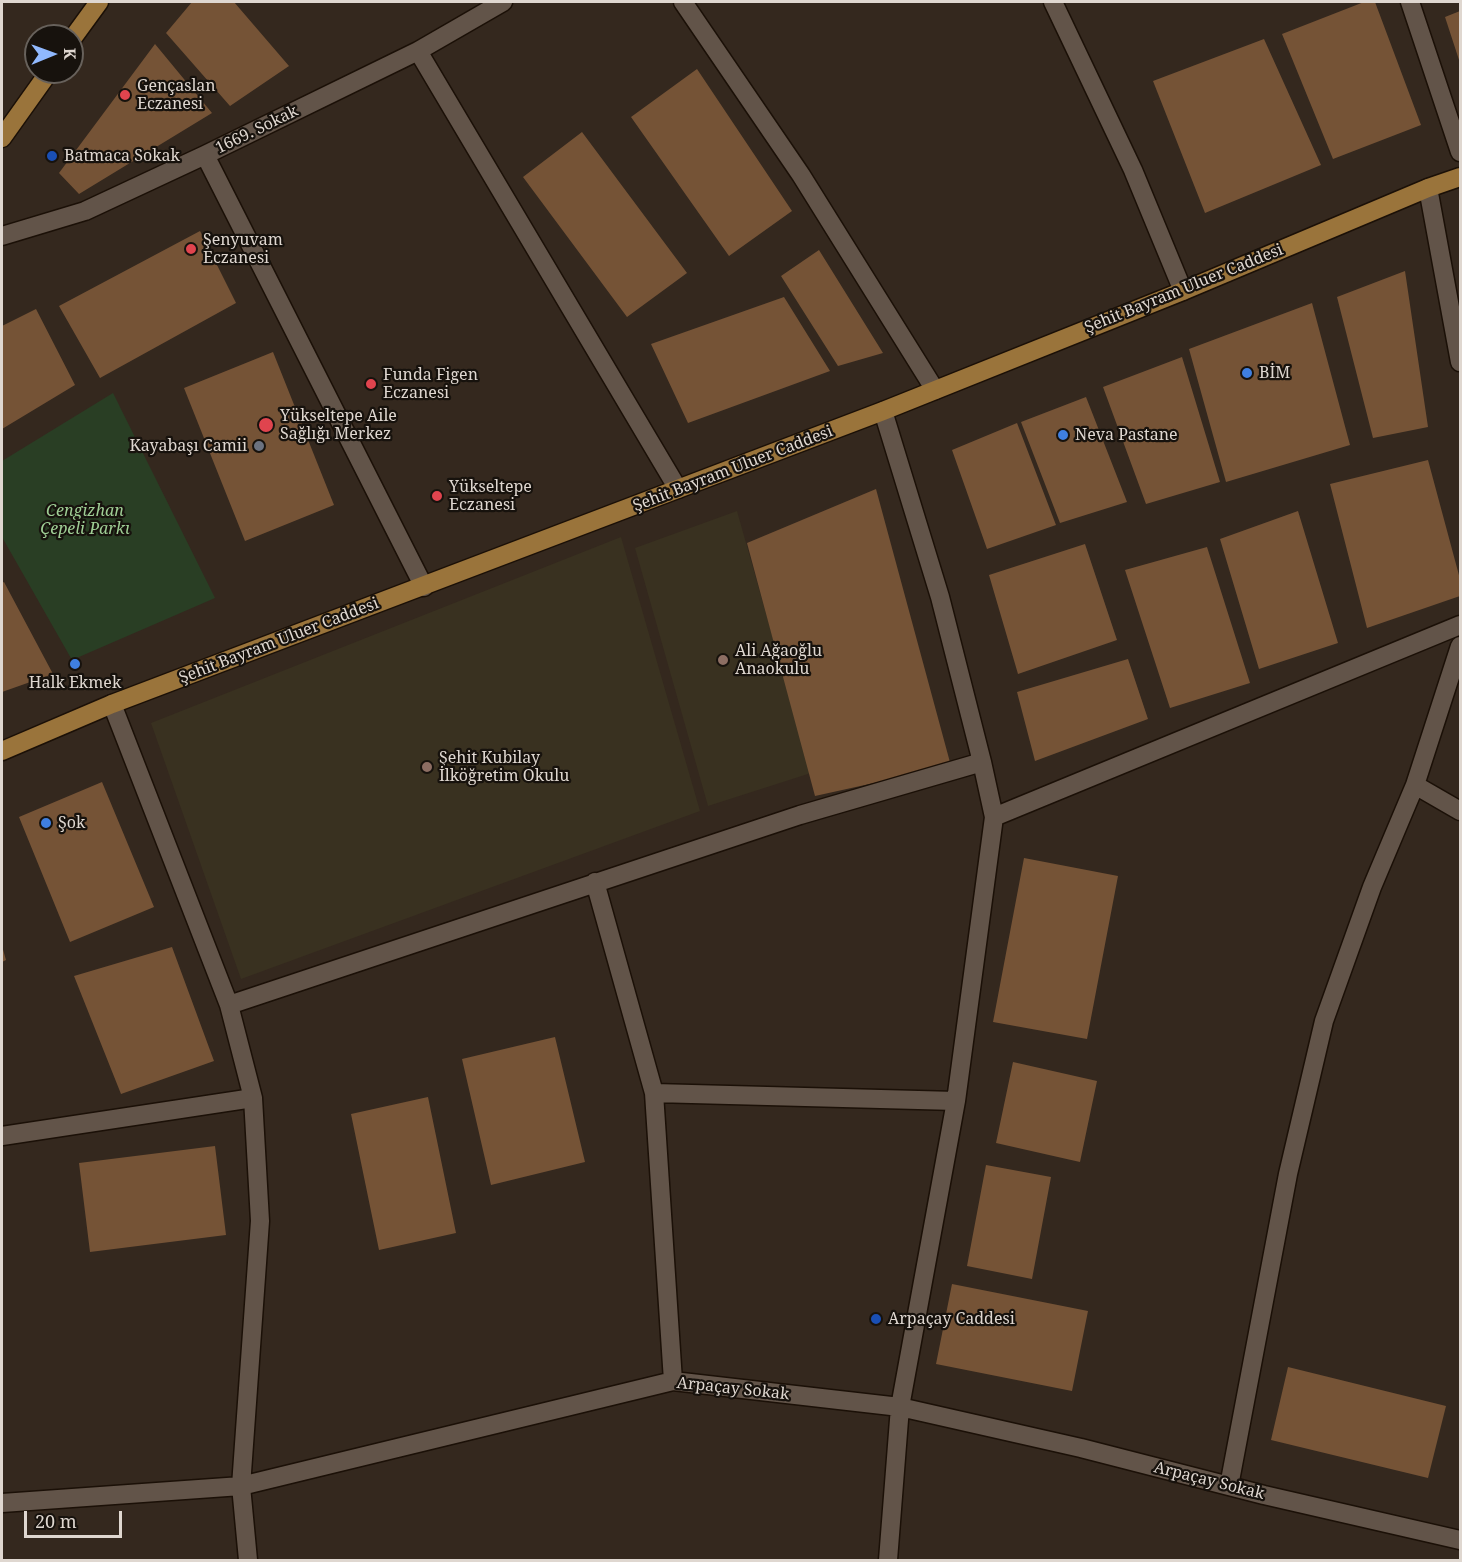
<!DOCTYPE html>
<html>
<head>
<meta charset="utf-8">
<style>
  body { margin:0 }
  #map { position:relative; width:1462px; height:1562px; overflow:hidden; background:#34281e; font-family:"Noto Serif",serif }
  canvas { display:block }
  .frame { position:absolute; inset:0; border:3px solid #dfd7d0; pointer-events:none }
  .north { position:absolute; left:24px; top:24px; width:60px; height:60px; box-sizing:border-box; background:#17120d; border:2px solid #67615b; border-radius:50%; rotate:89deg; font-size:16px; font-weight:700; line-height:24px; text-align:center; color:#dfd7d0 }
  .north::after { content:''; display:block; margin:auto; width:21px; height:27px; background:#90b8fd; clip-path:polygon(50% 0,100% 100%,50% 72%,0 100%) }
  .scale { position:absolute; left:24px; top:1511px; width:98px; height:27px; box-sizing:border-box; border:3px solid #dfd7d0; border-top:0; padding-left:8px; font-size:18px; line-height:21px; white-space:nowrap; color:#dfd7d0; -webkit-text-stroke:4px #17120d; paint-order:stroke }
</style>
</head>
<body>
<div id="map">
<canvas width="1462" height="1562"></canvas>
<div class="frame"></div>
<div class="north">K</div>
<div class="scale">20 m</div>
</div>
<script>
const ctx = document.querySelector('canvas').getContext('2d');
ctx.lineJoin = 'round';
function paint(path, color) {
  ctx.fillStyle = color;
  ctx.fill(path, 'evenodd');
}
function toPath(rows) {
  const path = new Path2D();
  for (const r of rows) {
    path.moveTo(r[0], r[1]);
    for (let i = 2; i < r.length; i += 2) path.lineTo(r[i], r[i + 1]);
  }
  return path;
}
function trace(path, color, width, dash) {
  ctx.strokeStyle = color;
  ctx.lineWidth = width;
  ctx.lineCap = dash ? 'butt' : 'round';
  ctx.setLineDash(dash || []);
  ctx.stroke(path);
}
function label(font, color, halo, rows, align = 'center') {
  ctx.font = font + ' "Noto Serif",serif';
  ctx.lineWidth = 4.5;
  ctx.setLineDash([]);
  ctx.textBaseline = 'middle';
  ctx.strokeStyle = halo;
  ctx.fillStyle = color;
  for (const [text, x, y, turn = 0] of rows) {
    ctx.save();
    ctx.translate(x, y);
    ctx.rotate((+turn || 0) * Math.PI / 180);
    ctx.textAlign = isNaN(turn) ? turn : align;
    if (halo) ctx.strokeText(text, 0, 0);
    ctx.fillText(text, 0, 0);
    ctx.restore();
  }
}
const education = toPath([
  [737,511,811,773,708,806,635,548],
  [621,537,700,811,241,979,151,723]
]);
const green = toPath([
  [113,393,215,598,72,660,2,537,2,461]
]);
const building = toPath([
  [192,2,234,2,289,66,230,106,166,33],
  [1364,2,1375,2,1421,125,1333,159,1282,34],
  [1460,11,1460,63,1445,17],
  [1264,39,1321,165,1205,213,1153,81],
  [155,44,212,113,79,194,59,173],
  [697,69,792,211,729,256,631,117],
  [582,132,687,273,627,317,523,177],
  [200,231,236,303,100,378,59,306],
  [819,250,883,353,838,366,781,276],
  [1405,271,1428,427,1373,438,1337,297],
  [784,297,830,371,688,423,651,344],
  [1312,303,1350,445,1226,482,1189,349],
  [36,309,75,385,2,429,2,326],
  [273,352,334,505,245,541,184,388],
  [1182,357,1220,482,1146,504,1103,387],
  [1086,397,1127,502,1060,523,1021,422],
  [1017,423,1056,525,987,549,952,450],
  [1428,460,1460,579,1460,596,1367,628,1330,484],
  [876,489,951,766,815,796,747,543],
  [1298,511,1338,643,1259,669,1220,539],
  [1085,544,1117,640,1018,674,989,575],
  [1207,547,1250,683,1170,708,1125,570],
  [4,582,53,674,2,692,2,583],
  [1128,659,1148,719,1035,761,1017,692],
  [102,782,154,907,70,942,19,817],
  [1024,858,1118,876,1087,1039,993,1022],
  [2,946,6,960,2,962],
  [172,947,214,1061,121,1094,74,976],
  [555,1037,585,1162,491,1185,462,1059],
  [1013,1062,1097,1081,1080,1162,996,1143],
  [428,1097,456,1233,379,1250,351,1114],
  [215,1146,226,1235,90,1252,79,1163],
  [986,1165,1051,1177,1032,1279,967,1266],
  [952,1284,1088,1311,1072,1391,936,1364],
  [1288,1367,1446,1406,1428,1478,1271,1440]
]);
const minor = toPath([
  [683,2,801,175,935,390],
  [1053,2,1133,170,1183,291],
  [1410,2,1460,152],
  [418,51,678,489],
  [205,155,424,587],
  [1428,188,1460,362],
  [2,236,85,211,205,155,418,51,503,2],
  [883,411,940,597,982,762,994,817,956,1101,900,1407,888,1560],
  [112,704,229,1005,253,1098,260,1221,241,1486,248,1560],
  [1415,785,1460,811],
  [994,817,1460,625],
  [595,882,654,1093,673,1381],
  [229,1005,800,815,982,762],
  [654,1093,956,1101],
  [2,1136,253,1098],
  [1229,1486,1288,1174,1324,1021,1372,887,1415,785,1460,646],
  [2,1503,241,1486,673,1381,900,1407,1081,1448,1264,1495,1460,1540]
]);
const major = toPath([
  [72,39,99,2],
  [2,138,49,72],
  [2,751,112,704,883,411,1183,291,1428,188,1460,177]
]);
const markers = [
  [125,95,6,"#e0444e"],
  [52,156,6,"#1a4fb4"],
  [191,249,6,"#e0444e"],
  [1247,373,6,"#3f7fe0"],
  [371,384,6,"#e0444e"],
  [266,425,8,"#e0444e"],
  [1063,435,6,"#3f7fe0"],
  [259,446,6,"#6b7280"],
  [437,496,6,"#e0444e"],
  [723,660,6,"#8d6e63"],
  [75,664,6,"#3f7fe0"],
  [427,767,6,"#8d6e63"],
  [46,823,6,"#3f7fe0"],
  [876,1319,6,"#1a4fb4"]
];
const poiNames = [
  ["Gençaslan",137,86],
  ["Eczanesi",137,104],
  ["Batmaca Sokak",64,156],
  ["Şenyuvam",203,240],
  ["Eczanesi",203,258],
  ["BİM",1259,373],
  ["Funda Figen",383,375],
  ["Eczanesi",383,393],
  ["Yükseltepe Aile",280,416],
  ["Sağlığı Merkez",280,434],
  ["Neva Pastane",1075,435],
  ["Kayabaşı Camii",247,446,"right"],
  ["Yükseltepe",449,487],
  ["Eczanesi",449,505],
  ["Ali Ağaoğlu",735,651],
  ["Anaokulu",735,669],
  ["Halk Ekmek",75,683,"center"],
  ["Şehit Kubilay",439,758],
  ["İlköğretim Okulu",439,776],
  ["Şok",58,823],
  ["Arpaçay Caddesi",888,1319]
];
const streetNames = [
  ["1669. Sokak",257,130,-26],
  ["Şehit Bayram Uluer Caddesi",1184,289,-22],
  ["Şehit Bayram Uluer Caddesi",733,469,-21],
  ["Şehit Bayram Uluer Caddesi",279,641,-21],
  ["Arpaçay Sokak",733,1389,6],
  ["Arpaçay Sokak",1209,1481,14]
];
const parkNames = [
  ["Cengizhan",85,511],
  ["Çepeli Parkı",85,529]
];
paint(education, '#393120');
paint(green, '#293e24');
paint(building, '#755336');
trace(minor, '#1b1007', 21);
trace(major, '#1b1007', 21);
trace(minor, '#625449', 18);
trace(major, '#9a743b', 18);
for (const [x, y, r, color] of markers) {
  const dot = new Path2D();
  dot.arc(x, y, r, 0, 2 * Math.PI);
  ctx.fillStyle = color;
  ctx.fill(dot);
  trace(dot, '#17120d', 2);
}
label('16px', '#dfd7d0', '#17120d', poiNames, 'left');
label('16px', '#dfd7d0', '#17120d', streetNames);
label('italic 16px', '#9fce95', '#17120d', parkNames);
</script>
</body>
</html>
